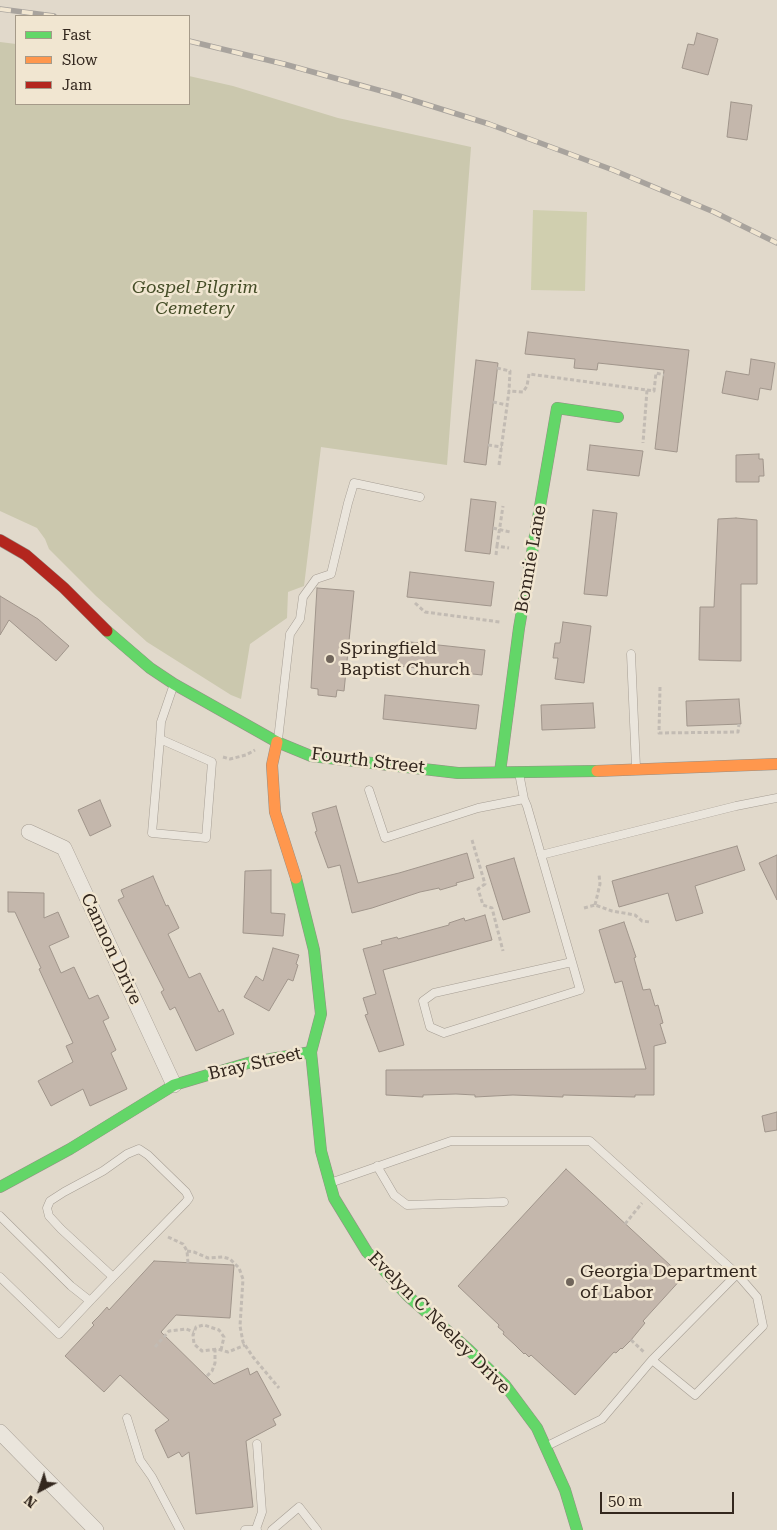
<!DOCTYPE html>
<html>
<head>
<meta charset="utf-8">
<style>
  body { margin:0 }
  #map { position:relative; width:777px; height:1530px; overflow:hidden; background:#e1d9cb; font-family:"Roboto Serif",serif }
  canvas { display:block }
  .legend { position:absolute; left:15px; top:15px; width:175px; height:90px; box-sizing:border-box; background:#f1e6d1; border:1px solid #a59a89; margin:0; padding:6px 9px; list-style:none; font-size:15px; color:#33271e }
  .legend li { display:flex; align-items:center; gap:10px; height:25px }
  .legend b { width:25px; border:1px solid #a59a89 }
  .north { position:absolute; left:15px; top:1465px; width:50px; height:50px; -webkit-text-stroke:4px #f1e6d1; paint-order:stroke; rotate:220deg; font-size:14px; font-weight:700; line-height:20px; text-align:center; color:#33271e }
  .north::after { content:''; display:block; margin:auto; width:18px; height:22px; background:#33271e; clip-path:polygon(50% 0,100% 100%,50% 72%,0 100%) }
  .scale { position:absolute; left:600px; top:1492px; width:134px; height:22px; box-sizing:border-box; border:2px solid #33271e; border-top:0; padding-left:6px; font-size:15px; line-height:18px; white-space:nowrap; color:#33271e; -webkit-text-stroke:4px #f1e6d1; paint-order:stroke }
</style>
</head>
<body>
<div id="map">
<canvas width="777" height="1530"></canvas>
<ul class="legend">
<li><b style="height:6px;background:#63d668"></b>Fast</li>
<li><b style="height:6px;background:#ff974d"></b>Slow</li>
<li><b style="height:6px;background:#b3261e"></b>Jam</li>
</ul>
<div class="north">N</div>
<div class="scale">50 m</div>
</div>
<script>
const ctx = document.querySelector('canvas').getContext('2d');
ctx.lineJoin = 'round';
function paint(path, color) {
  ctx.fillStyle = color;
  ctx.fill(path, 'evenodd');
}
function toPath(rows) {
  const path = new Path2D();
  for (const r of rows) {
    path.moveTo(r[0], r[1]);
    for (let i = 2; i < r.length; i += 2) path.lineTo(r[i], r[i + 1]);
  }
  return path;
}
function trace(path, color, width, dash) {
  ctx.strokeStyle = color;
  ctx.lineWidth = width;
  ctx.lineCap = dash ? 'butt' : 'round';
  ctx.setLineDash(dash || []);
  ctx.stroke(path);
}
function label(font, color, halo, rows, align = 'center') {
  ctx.font = font + ' "Roboto Serif",serif';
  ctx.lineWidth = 5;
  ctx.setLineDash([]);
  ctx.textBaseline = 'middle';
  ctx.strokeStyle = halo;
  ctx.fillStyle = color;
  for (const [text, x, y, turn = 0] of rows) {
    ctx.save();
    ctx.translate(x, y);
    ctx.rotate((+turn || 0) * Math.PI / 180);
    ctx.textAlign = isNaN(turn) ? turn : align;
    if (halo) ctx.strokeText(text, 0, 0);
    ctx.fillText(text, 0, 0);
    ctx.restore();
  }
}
const green = toPath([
  [533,210,587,212,585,291,531,290]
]);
const cemetery = toPath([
  [0,42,16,44,16,104,189,104,189,76,233,86,338,118,471,147,447,465,321,447,304,586,288,592,287,618,250,644,241,699,231,695,147,642,96,596,49,549,45,539,37,528,0,511]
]);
const building = toPath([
  [697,33,718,39,708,75,682,68,688,44,694,45,697,33],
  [731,102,752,105,747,140,727,137,731,102],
  [528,332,689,350,677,452,655,449,664,370,598,363,597,370,574,368,575,359,525,354,528,332],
  [751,359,775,363,771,390,760,388,758,400,722,393,726,371,749,375,751,359],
  [476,360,498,363,486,465,464,462,476,360],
  [590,445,643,451,639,476,587,470,590,445],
  [759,454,759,459,763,459,764,476,759,476,759,482,736,482,736,455,759,454],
  [471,499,496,502,490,554,465,551,471,499],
  [593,510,617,513,607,596,584,594,593,510],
  [736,518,757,520,757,584,741,584,741,661,699,660,700,607,714,607,718,519,736,518],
  [410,572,494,582,491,606,407,597,410,572],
  [317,588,354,591,344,691,337,690,336,697,318,695,318,689,311,688,317,588],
  [0,596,38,619,69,646,56,661,9,620,0,635,0,596],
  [563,622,591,626,584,683,555,679,558,658,553,658,555,643,560,643,563,622],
  [401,641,485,650,482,675,398,666,401,641],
  [385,695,479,705,476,729,383,719,385,695],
  [739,699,741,724,687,726,686,701,739,699],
  [593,703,595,728,542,730,541,705,593,703],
  [100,800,111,826,90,836,78,810,100,800],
  [336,806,358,883,399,873,467,853,474,878,456,883,457,885,440,890,439,888,420,892,372,908,352,913,340,865,328,868,315,832,317,831,312,813,336,806],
  [737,846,745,870,695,886,703,913,676,921,668,893,619,907,612,881,737,846],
  [777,855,777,900,759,863,777,855],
  [514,858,530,912,503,920,486,866,514,858],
  [271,870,271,913,285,914,283,936,243,933,245,871,271,870],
  [153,876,166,906,168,905,179,928,168,934,189,978,200,973,219,1012,223,1009,234,1034,196,1051,175,1007,170,1010,161,992,164,990,118,900,124,897,121,890,153,876],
  [8,892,44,893,44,918,58,912,69,937,49,946,61,973,74,967,89,999,98,995,109,1018,103,1021,116,1050,111,1053,127,1089,90,1106,83,1089,51,1106,38,1081,73,1062,66,1046,73,1043,39,969,41,968,15,912,8,912,8,892],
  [485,915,492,940,383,970,404,1045,379,1052,365,1015,368,1014,363,998,376,994,363,949,382,944,381,941,397,937,398,939,449,925,449,923,464,918,465,921,485,915],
  [624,922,636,957,634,958,643,990,650,989,655,1006,658,1005,663,1023,660,1024,666,1043,654,1046,654,1095,635,1095,635,1097,563,1095,563,1097,513,1095,475,1097,475,1095,456,1094,423,1095,423,1097,386,1095,386,1070,646,1069,622,981,615,983,599,930,624,922],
  [273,948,299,955,296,964,298,965,293,981,288,979,269,1011,244,997,256,976,263,981,273,948],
  [777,1112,777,1130,765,1132,762,1116,777,1112],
  [566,1169,683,1277,643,1321,645,1323,631,1340,622,1349,621,1348,616,1353,614,1352,575,1395,531,1355,529,1357,525,1353,524,1354,515,1345,503,1334,504,1332,498,1327,499,1325,458,1286,566,1169],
  [154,1261,234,1265,230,1318,176,1315,161,1332,214,1384,248,1368,250,1375,257,1371,281,1415,273,1419,276,1425,246,1441,253,1507,196,1514,189,1452,182,1457,179,1452,168,1458,155,1430,169,1420,120,1375,104,1392,65,1356,94,1325,92,1323,99,1316,107,1307,109,1310,154,1261]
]);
const path = toPath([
  [497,368,510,371,509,391],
  [647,390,654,391,656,373,664,375],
  [493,402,507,405],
  [488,445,502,447],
  [499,465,509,391,523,392,527,386,529,374,647,390,643,443],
  [493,528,510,532],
  [497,546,503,506],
  [496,555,497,546,509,548],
  [415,603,425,612,500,622],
  [660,687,659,733,738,732,739,724],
  [223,757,230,759,246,755,255,750],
  [472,840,485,884,478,889,483,905,492,908,503,951],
  [595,905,600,884,599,874],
  [584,908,595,905,612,911,635,915,642,921,650,922],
  [625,1224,642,1203],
  [168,1237,183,1244,187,1251,188,1263],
  [187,1251,194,1252,208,1258,223,1257,230,1259,239,1268,243,1279,240,1326,243,1342,253,1357,279,1388],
  [631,1340,645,1353],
  [155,1347,169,1331,186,1329,194,1332],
  [221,1350,224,1337,219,1330,204,1325,196,1327,193,1335,194,1344,202,1351,217,1349,221,1350,228,1352,245,1345],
  [207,1376,212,1371,215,1363,215,1349]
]);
const lane = toPath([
  [631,654,636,767],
  [160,739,212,762,206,838,152,833,160,739,161,722,174,684],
  [278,740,290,634,300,619,303,597,316,579,331,574,348,503,354,483,420,497],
  [519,773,524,799,527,806,572,962,580,990,444,1033,430,1027,423,1001,434,993,572,962],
  [369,790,385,838,478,808,524,799],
  [541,855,736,806,777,798],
  [377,1166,394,1195,407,1205,504,1202],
  [330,1183,451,1141,590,1141,737,1274,757,1297,763,1326,695,1395,652,1360],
  [0,1216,71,1286,90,1301,113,1277,186,1202,189,1198,186,1192,148,1155,139,1149,127,1154,103,1171,64,1192,50,1201,47,1208,49,1216,61,1229,113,1277],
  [0,1277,59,1334,90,1301],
  [127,1418,140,1460,152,1477,180,1530],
  [547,1446,602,1419,652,1360,737,1274],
  [256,1529,262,1512,257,1444],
  [245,1530,257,1530],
  [272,1530,299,1507,317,1530]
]);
const street = toPath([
  [29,832,64,848,174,1085],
  [0,1432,96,1530]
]);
const fast = toPath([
  [107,631,150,668,174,684,277,742,311,756,458,773,597,771],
  [500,772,519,628,557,408,618,417],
  [311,1052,321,1151,334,1198,367,1252,408,1296,469,1350,505,1385,537,1428,565,1490,577,1530],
  [0,1187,70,1149,174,1085,248,1063,311,1052,321,1014,314,950,296,878]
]);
const slow = toPath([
  [277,742,272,765,275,812,296,878],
  [597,771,777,764]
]);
const jam = toPath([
  [0,540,26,555,64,588,107,631]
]);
const rail = toPath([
  [0,9,54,16],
  [189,41,284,64,396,95,489,124,613,170,714,212,777,243]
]);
const markers = [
  [330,659,5,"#70655b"],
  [570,1282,5,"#70655b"]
];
const parkNames = [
  ["Gospel Pilgrim",195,288],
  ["Cemetery",195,309]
];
const streetNames = [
  ["Bonnie Lane",531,559,-80],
  ["Fourth Street",368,761,7],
  ["Cannon Drive",111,949,65],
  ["Bray Street",255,1064,-13],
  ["Evelyn C Neeley Drive",439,1323,45]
];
const poiNames = [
  ["Springfield",340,649],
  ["Baptist Church",340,670],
  ["Georgia Department",580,1272],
  ["of Labor",580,1293]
];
paint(green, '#d0cfaf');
paint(cemetery, '#cbc8ae');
paint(building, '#c4b7ac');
trace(building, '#a0958b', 1);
trace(lane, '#a69e94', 9);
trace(street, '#a69e94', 16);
trace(fast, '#958e85', 12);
trace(slow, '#958e85', 12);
trace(jam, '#958e85', 12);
trace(path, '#c2bbb3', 3, [4, 2.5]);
trace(lane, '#eae5dc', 8);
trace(street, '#eae5dc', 15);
trace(fast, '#63d668', 11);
trace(slow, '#ff974d', 11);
trace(jam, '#b3261e', 11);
trace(rail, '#a8a39d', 5.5);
trace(rail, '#f1e6d1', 4, [11]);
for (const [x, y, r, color] of markers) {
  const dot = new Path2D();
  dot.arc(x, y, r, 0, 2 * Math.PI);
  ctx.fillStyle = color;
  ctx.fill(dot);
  trace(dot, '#f1e6d1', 2);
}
label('italic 18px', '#454d27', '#f1e6d1', parkNames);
label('18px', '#33271e', '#f1e6d1', streetNames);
label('18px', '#33271e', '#f1e6d1', poiNames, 'left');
</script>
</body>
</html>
